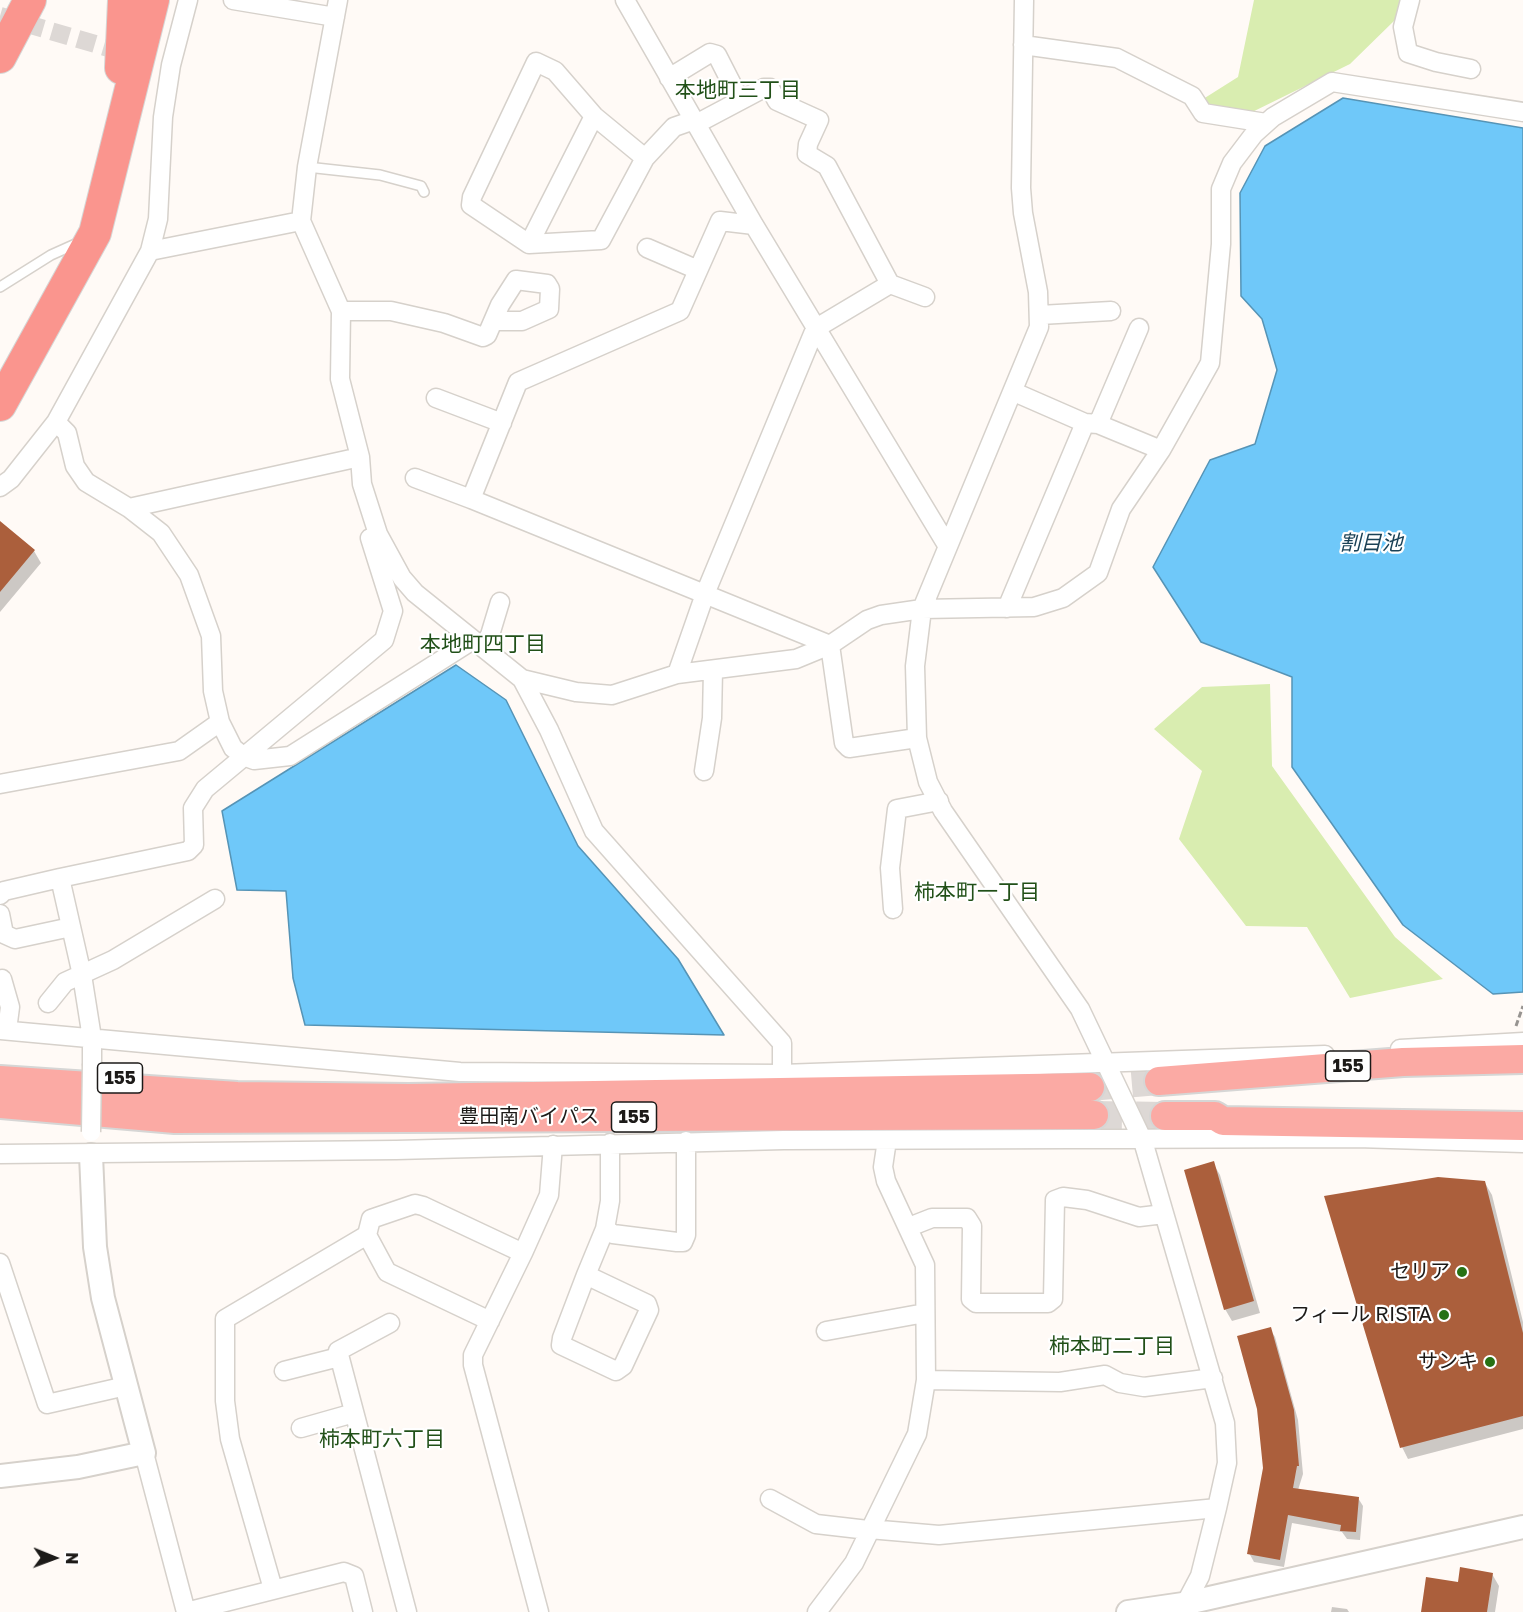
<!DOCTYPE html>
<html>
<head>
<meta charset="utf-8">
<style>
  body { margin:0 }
  #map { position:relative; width:1523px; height:1612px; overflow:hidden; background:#fffaf6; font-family:"Golos Text",sans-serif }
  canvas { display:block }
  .north { position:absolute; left:24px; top:1528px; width:60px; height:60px; -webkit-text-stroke:4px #fff; paint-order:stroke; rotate:91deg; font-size:16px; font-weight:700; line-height:24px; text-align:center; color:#1c1a18 }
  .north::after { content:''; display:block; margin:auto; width:21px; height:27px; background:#1c1a18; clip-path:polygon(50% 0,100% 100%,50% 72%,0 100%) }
</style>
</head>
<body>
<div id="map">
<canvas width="1523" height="1612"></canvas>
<div class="north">N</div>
</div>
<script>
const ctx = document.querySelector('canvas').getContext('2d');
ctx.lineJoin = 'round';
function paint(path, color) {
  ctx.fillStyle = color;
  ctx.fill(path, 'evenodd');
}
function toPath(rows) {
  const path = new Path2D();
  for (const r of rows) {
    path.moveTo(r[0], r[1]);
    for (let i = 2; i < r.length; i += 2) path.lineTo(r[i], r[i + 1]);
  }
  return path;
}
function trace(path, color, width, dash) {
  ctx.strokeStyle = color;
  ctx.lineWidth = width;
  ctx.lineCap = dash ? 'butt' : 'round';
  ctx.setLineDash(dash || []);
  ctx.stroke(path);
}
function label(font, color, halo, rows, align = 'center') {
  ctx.font = font + ' "Golos Text","Noto Sans JP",sans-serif';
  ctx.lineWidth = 4.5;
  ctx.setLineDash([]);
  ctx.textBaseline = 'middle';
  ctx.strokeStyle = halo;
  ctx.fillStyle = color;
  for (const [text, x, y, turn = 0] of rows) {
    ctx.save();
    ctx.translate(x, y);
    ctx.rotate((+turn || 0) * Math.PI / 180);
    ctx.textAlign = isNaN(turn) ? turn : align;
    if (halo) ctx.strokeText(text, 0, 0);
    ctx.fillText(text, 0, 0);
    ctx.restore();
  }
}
const green = toPath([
  [1254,0,1402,0,1395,20,1350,64,1238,119,1200,101,1238,77],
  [1270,684,1272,766,1395,937,1443,979,1350,998,1307,927,1246,926,1179,839,1202,771,1154,729,1202,687]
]);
const water = toPath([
  [1343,98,1523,128,1523,992,1493,994,1403,925,1292,767,1292,677,1201,642,1153,567,1210,460,1255,444,1277,370,1262,319,1241,296,1240,193,1265,146,1343,98],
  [456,665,506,700,578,846,678,959,724,1035,305,1025,293,978,286,891,237,890,222,811,456,665]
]);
const shadow = toPath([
  [0,523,34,551,41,563,0,612],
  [1213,1163,1220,1175,1260,1313,1232,1321,1225,1309],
  [1485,1183,1492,1195,1523,1322,1523,1429,1408,1459,1402,1447],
  [1270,1329,1275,1337,1298,1420,1303,1474,1298,1490,1358,1498,1363,1506,1360,1540,1347,1539,1342,1532,1292,1523,1284,1567,1254,1562,1249,1553,1265,1468],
  [1492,1574,1499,1586,1495,1612,1422,1612,1459,1584],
  [1332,1607,1347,1609,1349,1612,1331,1612]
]);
const building = toPath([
  [0,521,35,550,0,592],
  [1214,1161,1254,1301,1224,1310,1184,1170],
  [1438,1177,1485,1181,1523,1333,1523,1416,1400,1448,1324,1196],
  [1271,1327,1294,1410,1299,1466,1297,1466,1293,1488,1359,1497,1356,1532,1340,1531,1341,1525,1288,1515,1280,1560,1247,1554,1263,1468,1257,1409,1237,1336],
  [1460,1567,1493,1573,1487,1612,1421,1612,1426,1577,1458,1582]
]);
const minorTunnel = toPath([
  [0,16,129,54]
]);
const trunkTunnel = toPath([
  [1090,1087,1159,1081],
  [1094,1115,1165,1116]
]);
const path = toPath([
  [1516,1026,1523,1006]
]);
const service = toPath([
  [307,167,380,175,421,186,424,192],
  [0,287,51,255,80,242]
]);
const minor = toPath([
  [233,0,335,17],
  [338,0,307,167,301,221,341,311,340,379,360,457,362,484,378,534,402,578,415,593,522,679,549,730,594,831,782,1043,782,1074],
  [625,0,754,225,947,545],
  [1024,0,1021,188,1023,213,1038,292,1039,327,922,609,915,666,917,738,928,782,943,811,1080,1009,1143,1141,1225,1423,1227,1463,1217,1508,1200,1576,1181,1612],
  [1410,0,1403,27,1408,53,1436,62,1471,69],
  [1023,45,1117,58,1192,96,1203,113,1266,123],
  [669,78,710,53,717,55,740,100],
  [696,124,764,88,770,88,777,101,819,120,808,144,807,154,827,166,890,284,925,297],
  [645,158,594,116,555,71,536,62,472,197,471,205,529,244,601,240,645,158,674,127,694,120],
  [754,225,720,221,680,311,518,382,471,499,830,645,844,743,849,748,917,738],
  [529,244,594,116],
  [647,248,698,270],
  [150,251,301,221],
  [341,311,391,311,444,323,483,337,487,335,500,305,516,280,547,284,550,289,549,309,522,321,495,321],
  [1040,315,1111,311],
  [1014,392,1085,423,1098,424,1161,450],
  [436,398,502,423],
  [56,422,67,433,75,466,86,482,129,508,161,533,189,575,211,636,213,691,220,722,233,748,243,756,254,760,290,756,473,640],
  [1098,424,1139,328],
  [415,478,471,499],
  [0,487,11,479,56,422,150,251,158,219,163,117,171,65,188,0],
  [129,508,360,457],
  [1007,608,1085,423],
  [483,647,490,635,500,602],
  [677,674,705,594,813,334,818,327,890,284],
  [522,679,576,692,612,695,677,674,796,659,830,645,867,620,881,615,922,609,1034,607,1063,598,1098,573,1121,509,1161,450,1210,363,1221,244,1221,189,1232,163,1254,134,1273,117,1332,82,1523,112],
  [704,771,712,718,713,670],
  [0,784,179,751,220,722],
  [0,895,4,891,60,878],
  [893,909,890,868,897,809,939,801],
  [0,914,4,934,15,939,71,927],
  [2,979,10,1007,7,1030],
  [48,1003,65,982,113,960,215,899],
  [0,1030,460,1072,782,1074,1325,1055],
  [1400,1049,1523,1042],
  [92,1064,92,1038,82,975,60,878,188,851,194,845,193,808,205,789,384,640,393,611,370,538],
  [610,1143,610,1201,605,1229,613,1234,677,1242,683,1242,686,1235,686,1141],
  [0,1154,396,1150,784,1140,1357,1138,1523,1143],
  [909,1227,932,1218,967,1218,972,1226,971,1299,976,1303,1048,1303,1053,1299,1055,1200,1063,1197,1087,1200,1139,1217,1164,1214],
  [523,1253,549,1195,553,1145],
  [0,1263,47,1404,126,1386],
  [586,1275,647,1304,649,1310,623,1366,616,1371,561,1345,562,1338,586,1275,605,1229],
  [490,1321,387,1272,367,1235,371,1219,415,1204,423,1206,523,1253,473,1355,473,1365,539,1612],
  [390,1323,338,1351,407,1612],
  [826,1331,925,1313],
  [284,1371,339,1357],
  [926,1380,1060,1382,1105,1375,1120,1383,1144,1387,1213,1378],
  [301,1428,354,1413],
  [144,1453,186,1612],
  [770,1499,816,1524,868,1530],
  [869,1529,939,1535,1217,1508],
  [273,1589,230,1439,225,1401,225,1319,367,1235],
  [186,1612,344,1572,354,1576,363,1612],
  [817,1612,854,1563,913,1442,917,1434,926,1380,925,1265,886,1181,883,1167,887,1140]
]);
const tertiary = toPath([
  [0,1476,78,1467,144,1453,103,1298,95,1247,91,1155],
  [1128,1612,1183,1604,1523,1527]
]);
const trunk = toPath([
  [0,1080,237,1096,409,1098,1090,1087],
  [1159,1081,1403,1062,1523,1059],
  [0,1104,175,1119,1094,1115],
  [1165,1116,1215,1116,1223,1121,1523,1126]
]);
const motorway = toPath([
  [0,57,30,0],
  [121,68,124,0],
  [0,405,95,233,153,0]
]);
const minorBridge = toPath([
  [91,1132,92,1064]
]);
const markers = [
  [1462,1272,6,"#277114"],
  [1444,1315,6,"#277114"],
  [1490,1362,6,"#277114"]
];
const shields = [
  [1348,1066,45],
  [120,1078,45],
  [634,1117,45]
];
const shieldNames = [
  ["155",1348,1066],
  ["155",120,1078],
  ["155",634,1117]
];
const streetNames = [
  ["豊田南バイパス",529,1117]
];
const poiNames = [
  ["セリア",1450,1272],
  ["フィール RISTA",1432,1315],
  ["サンキ",1478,1362]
];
const neighbourhoodNames = [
  ["本地町三丁目",738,90],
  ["本地町四丁目",483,644],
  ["柿本町一丁目",977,892],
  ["柿本町二丁目",1112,1346],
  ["柿本町六丁目",382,1439]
];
const waterNames = [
  ["割目池",1371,543]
];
paint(green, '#d9edb0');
paint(water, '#6fc8f9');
trace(water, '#5694b6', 1.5);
paint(shadow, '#0003');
paint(building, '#ab5f3c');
trace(minorTunnel, '#ddd8d5', 18, [18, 9]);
trace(trunkTunnel, '#ddd8d5', 28, [28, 14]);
trace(service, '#d6d1cb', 12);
trace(minor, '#d6d1cb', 21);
trace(tertiary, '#d6d1cb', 26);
trace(trunk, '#d6d6d5', 32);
trace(motorway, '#d6d6d5', 34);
trace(path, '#979491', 3, [6, 3]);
trace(service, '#fff', 9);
trace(minor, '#fff', 18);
trace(tertiary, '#fff', 22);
trace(trunk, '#fbaaa4', 28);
trace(motorway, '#fa958e', 32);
trace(minorBridge, '#d6d1cb', 21, []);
trace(minorBridge, '#fff', 18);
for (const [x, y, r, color] of markers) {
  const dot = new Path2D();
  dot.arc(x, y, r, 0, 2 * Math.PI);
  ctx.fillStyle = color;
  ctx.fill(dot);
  trace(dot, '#fff', 2);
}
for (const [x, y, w] of shields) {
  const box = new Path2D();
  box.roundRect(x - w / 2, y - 15, w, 30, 4.5);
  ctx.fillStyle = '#fff';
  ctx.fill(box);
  trace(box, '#1c1a18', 1.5);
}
label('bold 18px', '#1c1a18', null, shieldNames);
label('20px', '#1c1a18', '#fff', streetNames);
label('20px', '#1c1a18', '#fff', poiNames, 'right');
label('21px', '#215018', '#fff', neighbourhoodNames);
label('italic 21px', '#1a4156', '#fff', waterNames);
</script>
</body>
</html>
